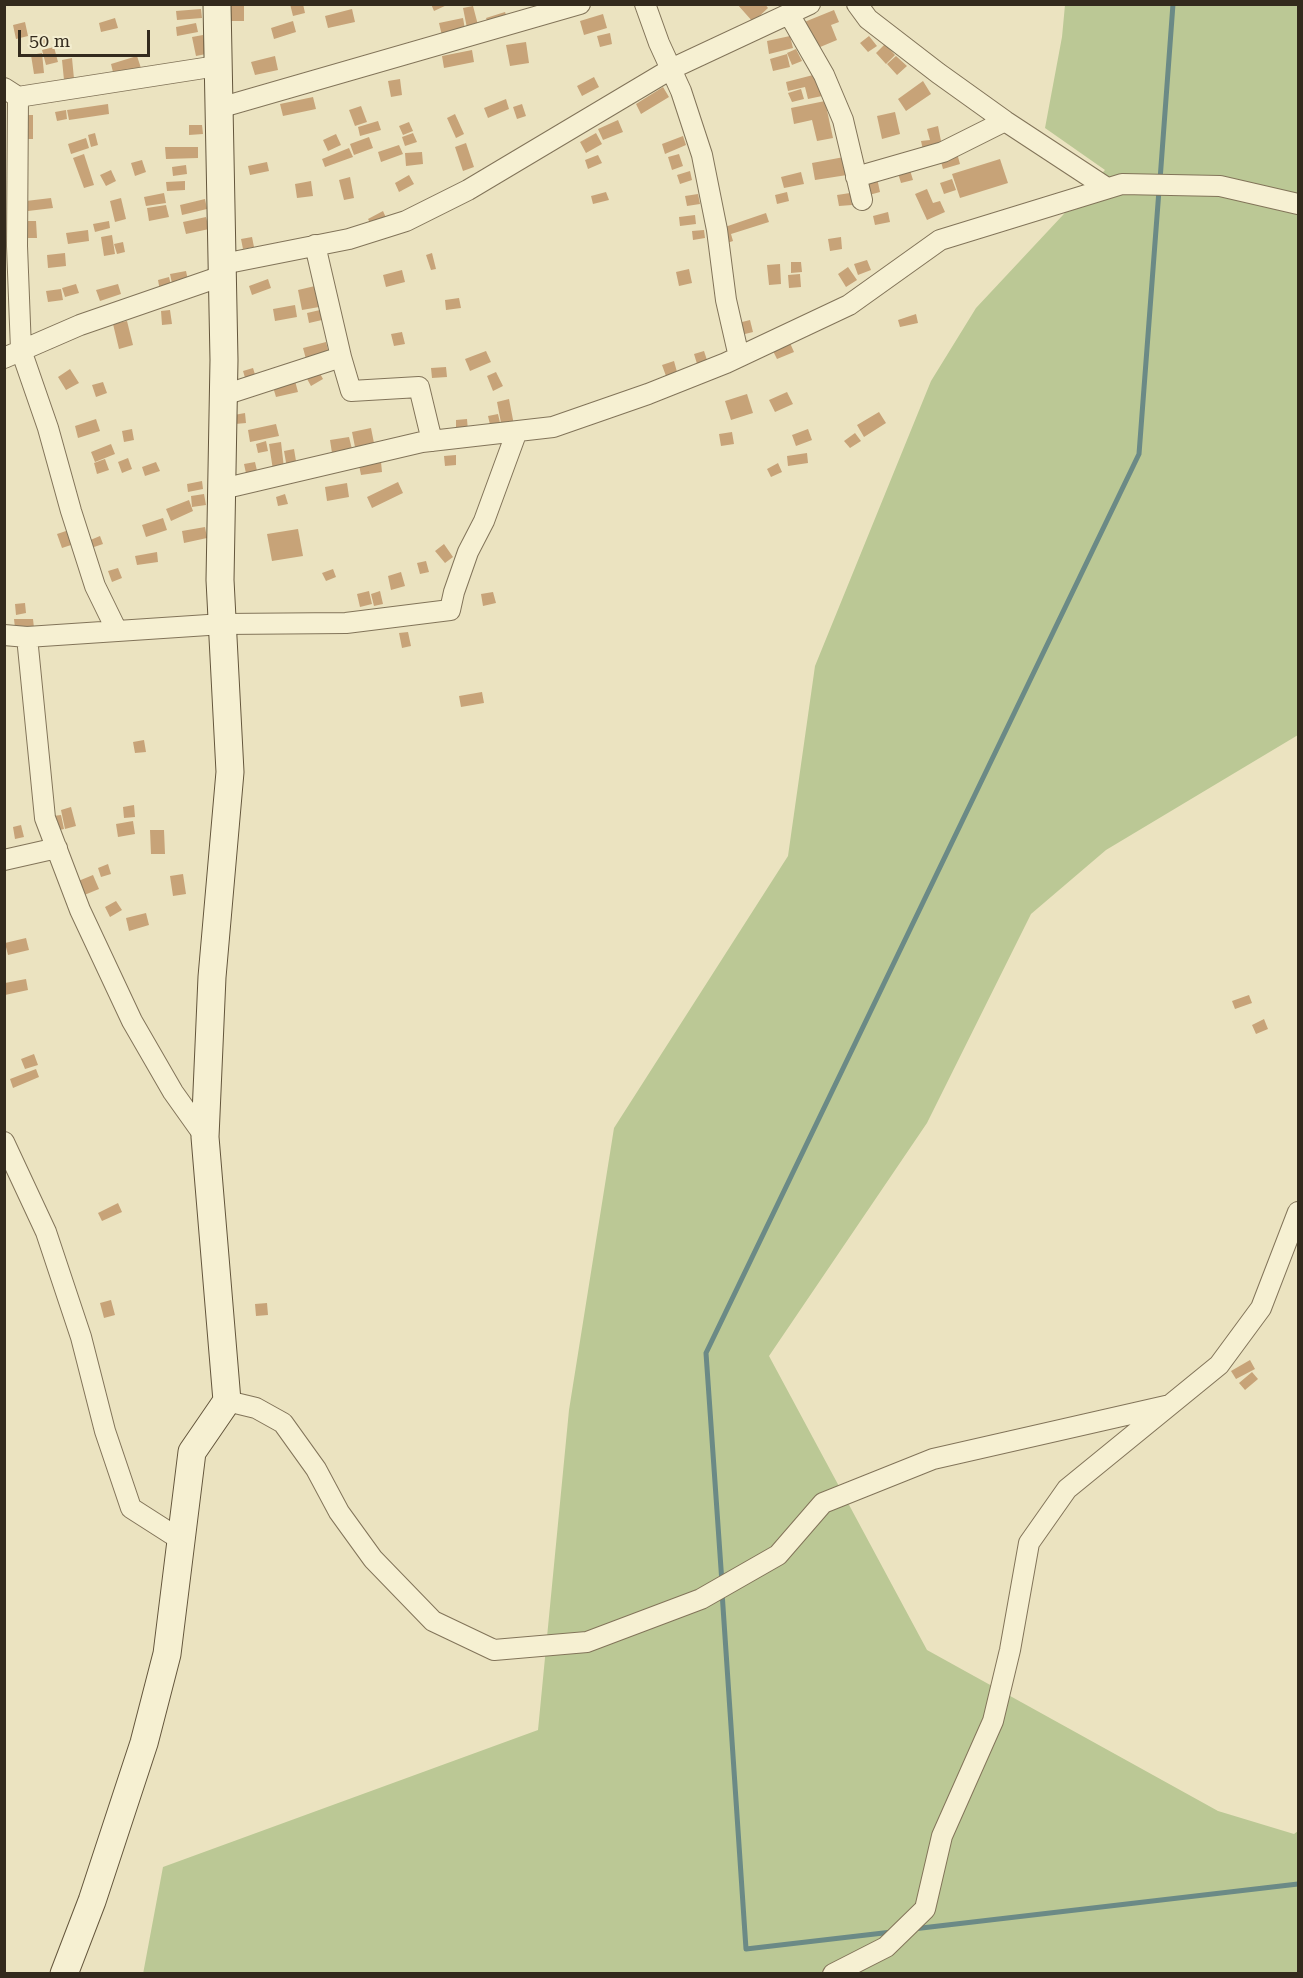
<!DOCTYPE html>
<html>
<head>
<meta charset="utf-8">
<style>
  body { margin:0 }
  #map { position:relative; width:1303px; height:1978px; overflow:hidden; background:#ebe3c0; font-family:"Roboto Serif",serif }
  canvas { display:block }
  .frame { position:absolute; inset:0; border:6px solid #332a1d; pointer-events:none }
  .scale { position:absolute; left:18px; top:30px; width:132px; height:27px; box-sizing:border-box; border:3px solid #332a1d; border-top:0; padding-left:8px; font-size:18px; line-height:21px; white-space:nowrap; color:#332a1d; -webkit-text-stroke:4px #f3edcf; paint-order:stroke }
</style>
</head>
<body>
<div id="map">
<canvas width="1303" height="1978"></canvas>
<div class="frame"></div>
<div class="scale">50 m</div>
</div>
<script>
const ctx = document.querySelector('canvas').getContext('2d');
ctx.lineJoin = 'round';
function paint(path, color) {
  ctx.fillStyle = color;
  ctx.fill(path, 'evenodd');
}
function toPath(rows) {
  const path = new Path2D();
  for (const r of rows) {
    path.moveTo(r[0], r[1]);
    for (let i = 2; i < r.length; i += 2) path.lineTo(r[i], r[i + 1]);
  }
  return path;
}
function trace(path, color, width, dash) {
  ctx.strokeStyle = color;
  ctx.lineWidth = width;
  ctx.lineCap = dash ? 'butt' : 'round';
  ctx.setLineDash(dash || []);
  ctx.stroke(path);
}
const green = toPath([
  [1065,5,1298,5,1298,735,1106,850,1031,914,927,1123,769,1356,927,1650,1218,1811,1294,1834,1298,1831,1298,1973,143,1974,163,1867,538,1730,569,1410,614,1128,788,856,815,666,931,381,976,308,1105,170,1045,128,1062,37]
]);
const stream = toPath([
  [1160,180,1173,4],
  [722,1583,706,1353,1139,454,1159,190],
  [722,1592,746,1949,892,1932],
  [913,1929,1298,1884]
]);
const building = toPath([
  [231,4,244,4,244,21,231,21],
  [290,4,303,4,305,13,293,16],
  [431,4,449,4,434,11],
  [737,4,765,4,768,8,753,22],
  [473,6,478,25,467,28,463,8],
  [201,9,202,18,177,20,176,11],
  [352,9,355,22,328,28,325,16],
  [834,10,839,22,831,25,837,40,813,50,802,23],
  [505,12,508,20,489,26,486,18],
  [603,14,607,28,584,35,580,21],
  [115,18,118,28,101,32,99,23],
  [463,18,466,35,443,40,439,23],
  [293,21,296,32,274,39,271,28],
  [25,22,28,36,16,39,13,25],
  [196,23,198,32,177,36,176,27],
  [610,33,612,44,600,47,597,36],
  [47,35,48,44,36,45,36,36],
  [203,35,206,54,196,56,192,37],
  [790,36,793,48,769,54,767,41],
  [869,36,877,46,868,52,860,43],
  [526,42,529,63,510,66,506,45],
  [885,44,895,55,886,64,876,53],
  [54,47,58,62,46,65,42,50],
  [796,49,802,61,792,65,787,53],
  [472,50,474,62,444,68,442,56],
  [42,53,44,73,34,74,31,55],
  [787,54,790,67,773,71,770,59],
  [137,56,141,68,114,76,111,64],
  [275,56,278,70,255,75,251,62],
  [896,56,907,66,897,75,887,64],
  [72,58,74,79,64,80,62,60],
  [817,74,822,96,808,99,805,87,788,91,786,82],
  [594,77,599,87,582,96,577,86],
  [400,79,402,95,391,97,388,81],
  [923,81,931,94,906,111,898,99],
  [663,87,669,97,641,114,636,104],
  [801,89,804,99,792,102,788,93],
  [313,97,316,109,283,116,280,104],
  [506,99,509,109,488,118,484,108],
  [825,101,833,138,817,141,812,120,794,124,791,108],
  [108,104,109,114,69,120,67,110],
  [522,104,526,116,517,119,513,107],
  [361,106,367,122,355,126,349,110],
  [66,110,67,119,57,121,55,112],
  [895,112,900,134,882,139,877,116],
  [455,114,464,134,456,138,447,118],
  [21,115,33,115,33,139,22,139],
  [618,120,623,132,603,140,598,129],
  [378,121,381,130,360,136,358,127],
  [409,122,413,131,403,135,399,126],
  [189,125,202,125,203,134,189,135],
  [938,126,942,146,923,150,921,141,930,140,927,129],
  [95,133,98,145,91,147,88,135],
  [413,133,417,142,405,146,402,137],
  [596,133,602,144,586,153,580,142],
  [336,134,341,145,328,151,323,140],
  [683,136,686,145,665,154,662,144],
  [369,137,373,148,354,155,350,144],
  [86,138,89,148,71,154,68,144],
  [466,143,474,167,463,171,455,147],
  [399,145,403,154,381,162,378,152],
  [165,147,198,147,198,158,166,159],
  [349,148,353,157,325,167,322,159],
  [422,152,423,164,406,166,405,153],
  [957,153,960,164,943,169,940,158],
  [84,154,94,185,84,188,73,158],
  [679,154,683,166,672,170,668,157],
  [598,155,602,163,588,169,585,160],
  [844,157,847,175,815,180,812,163],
  [1000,159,1008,183,960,198,952,174],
  [142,160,146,172,135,176,131,163],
  [267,162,269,171,250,175,248,166],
  [186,165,187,174,173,176,172,167],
  [909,167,913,180,901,183,897,170],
  [111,170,116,181,106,186,100,175],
  [690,171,692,180,680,184,677,175],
  [801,172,804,184,784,188,781,177],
  [409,175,414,184,399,192,395,183],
  [350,177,354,198,344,200,339,180],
  [877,178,880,192,869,195,865,182],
  [952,179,956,190,944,194,940,183],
  [185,181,185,190,167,191,166,182],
  [311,181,313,196,297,198,295,184],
  [927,189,933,203,940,201,945,212,927,220,915,194],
  [606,192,609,200,593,204,591,196],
  [787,192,789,201,777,204,775,195],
  [164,193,166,203,146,206,144,197],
  [850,193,852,205,839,206,837,195],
  [698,194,700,204,687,206,685,196],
  [51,198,53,208,28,211,26,201],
  [121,198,126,219,115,222,110,201],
  [205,199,207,209,182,215,180,205],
  [166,205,169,217,149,221,147,208],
  [383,211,388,222,374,230,368,219],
  [888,212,890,222,875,225,873,216],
  [766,213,769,222,731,234,733,241,724,244,719,229],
  [695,215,696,224,680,226,679,217],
  [206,217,209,229,186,234,183,222],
  [27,221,36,221,37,238,28,238],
  [109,221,110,228,95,232,93,224],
  [88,230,89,241,68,244,66,233],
  [704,230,705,238,693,240,692,231],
  [112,235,115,254,104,256,101,237],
  [252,237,254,247,243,249,241,239],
  [841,237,842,249,830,251,828,239],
  [123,242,125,252,117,254,114,244],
  [65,253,66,266,48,268,47,255],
  [432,253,436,269,431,270,426,255],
  [867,260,871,270,858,275,854,264],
  [791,262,801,262,802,272,791,273],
  [780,264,781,284,769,285,767,265],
  [848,267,857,280,846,287,838,274],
  [689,269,692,283,679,286,676,272],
  [402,270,405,282,386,287,383,275],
  [186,271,189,285,173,288,170,274],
  [800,274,801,287,789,288,788,275],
  [169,277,172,289,160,291,158,280],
  [268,279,271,288,252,295,249,286],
  [76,284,79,293,65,297,62,288],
  [118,284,121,294,100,301,96,290],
  [315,286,319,307,302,310,298,290],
  [61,289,63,300,48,302,46,291],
  [459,298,461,308,446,310,445,300],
  [295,305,297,317,275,321,273,309],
  [170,310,172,324,162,325,161,311],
  [320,310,322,320,309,323,307,313],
  [916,314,918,323,900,327,898,320],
  [750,320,753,332,741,335,738,323],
  [127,321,133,345,119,349,113,324],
  [402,332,405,344,394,346,391,334],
  [326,342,329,354,306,359,303,348],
  [790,343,794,352,777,359,773,351],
  [486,351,491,362,470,371,465,359],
  [704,351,708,363,698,367,694,354],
  [674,361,677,372,666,376,662,365],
  [446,367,447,377,432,378,431,368],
  [253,368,257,381,247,384,243,371],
  [70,369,79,383,66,390,58,377],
  [318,370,323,379,311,386,306,377],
  [496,372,503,386,493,391,487,376],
  [295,381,298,392,276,397,273,387],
  [103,382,107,393,96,397,92,385],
  [787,392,793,404,775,412,769,400],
  [747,394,753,413,731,420,725,401],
  [509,399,514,425,502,428,497,402],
  [879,412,886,423,864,437,857,425],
  [245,413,246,423,235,424,234,415],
  [498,414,501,427,491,429,488,416],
  [96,419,100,431,78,438,75,426],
  [467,419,468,431,456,431,456,420],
  [276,424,279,436,250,442,248,430],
  [371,428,374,443,355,447,352,432],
  [132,429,134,440,124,442,122,431],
  [808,429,812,440,796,446,792,435],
  [732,432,734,444,721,446,719,434],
  [855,433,861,441,850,448,844,441],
  [349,437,352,449,332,453,330,440],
  [266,441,268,451,258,453,256,444],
  [281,442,284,468,273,470,269,444],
  [111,444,115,454,95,462,91,452],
  [294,449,297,467,287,468,284,451],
  [807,453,808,463,788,466,787,456],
  [456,455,456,465,445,466,444,456],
  [128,458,132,469,122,473,118,462],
  [105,459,109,470,97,474,94,463],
  [156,462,160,471,145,476,142,467],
  [255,462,258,475,247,478,244,464],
  [381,462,382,472,361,475,359,465],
  [778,463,782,472,771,477,767,469],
  [202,481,203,489,188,492,187,484],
  [398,482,403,493,372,508,367,497],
  [347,483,349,497,327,501,325,487],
  [204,494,206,505,192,507,191,496],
  [285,494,288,504,278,506,276,497],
  [189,500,193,511,171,521,166,509],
  [163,518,167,530,146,537,142,525],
  [205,527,207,538,184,543,182,531],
  [298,529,303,556,272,561,267,534],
  [69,530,74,544,62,548,57,534],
  [100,536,103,544,91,548,88,541],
  [444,544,453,557,445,563,435,551],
  [157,552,158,562,137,565,135,556],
  [426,561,429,572,420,574,417,563],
  [118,568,122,578,112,582,108,571],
  [333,569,336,577,326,581,322,573],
  [401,572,405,586,391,590,388,576],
  [369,591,372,604,360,607,357,594],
  [380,591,383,604,374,606,371,594],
  [493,592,496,603,483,606,481,594],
  [25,603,26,613,16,615,15,604],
  [14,619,33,619,34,628,15,628],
  [408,632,411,646,402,648,399,633],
  [482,692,484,703,461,707,459,696],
  [144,740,146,752,135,753,133,742],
  [134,805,135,817,124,818,123,807],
  [71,807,76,826,65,829,61,810],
  [61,815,64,829,55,831,53,816],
  [133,821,135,834,118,837,116,824],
  [21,825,24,837,15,839,13,827],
  [150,830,164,830,165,854,151,854],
  [108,864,111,874,101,877,98,868],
  [183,874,186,894,173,896,170,876],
  [93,875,99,889,77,898,71,884],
  [116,901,122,910,110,917,105,907],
  [146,913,149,925,129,931,126,918],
  [26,938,29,950,8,955,5,943],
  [26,979,28,990,5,995,5,983],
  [1249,995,1252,1003,1235,1009,1232,1001],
  [1264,1019,1268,1029,1256,1034,1252,1025],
  [34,1054,38,1065,25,1069,21,1059],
  [36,1069,39,1077,13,1088,10,1079],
  [118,1203,122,1212,102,1221,98,1213],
  [111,1300,115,1315,104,1318,100,1303],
  [267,1303,268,1315,256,1316,255,1304],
  [1250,1360,1255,1369,1236,1379,1231,1371],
  [1252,1372,1258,1379,1245,1390,1239,1383]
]);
const street = toPath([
  [645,4,659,43,681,91,702,155,717,230,726,300,739,357],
  [857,4,868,19,938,73,1005,121,1107,188],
  [789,14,824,75,843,120,862,200],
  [4,88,18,97,217,66],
  [18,97,17,246,21,350,48,428,71,511,95,586,117,631],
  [219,108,580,4],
  [856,177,943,152,1005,121],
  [341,357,351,391,419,387,432,441],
  [4,358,80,325,222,276,228,263,349,239,406,221,468,190,671,69,810,4],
  [224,395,341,357,315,245],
  [222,489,422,442,553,427,648,394,726,363,849,305,940,240,1122,184,1220,186,1298,204],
  [4,635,27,637,223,624,346,623,450,610,454,592,468,552,484,521,517,431],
  [27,637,45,818,80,910,132,1021,173,1092,205,1137],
  [4,860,57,848],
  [4,1142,46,1232,81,1337,105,1431,131,1508,181,1540],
  [227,1401,256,1408,283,1423,316,1469,339,1512,373,1559,433,1621,494,1650,587,1642,701,1599,778,1555,823,1503,933,1459,1170,1405],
  [833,1974,886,1947,925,1909,942,1836,993,1721,1010,1650,1029,1543,1067,1489,1219,1365,1261,1308,1298,1212]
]);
const secondary = toPath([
  [64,1974,92,1901,144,1743,167,1654,192,1452,227,1401,205,1137,212,977,230,772,220,580,224,360,217,4]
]);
paint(green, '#bbc895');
trace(stream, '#6b8a86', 5);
paint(building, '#c7a378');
trace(street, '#827459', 22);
trace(secondary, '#64563c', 29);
trace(street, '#f6f0d2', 20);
trace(secondary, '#f6f0d2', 27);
</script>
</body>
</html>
